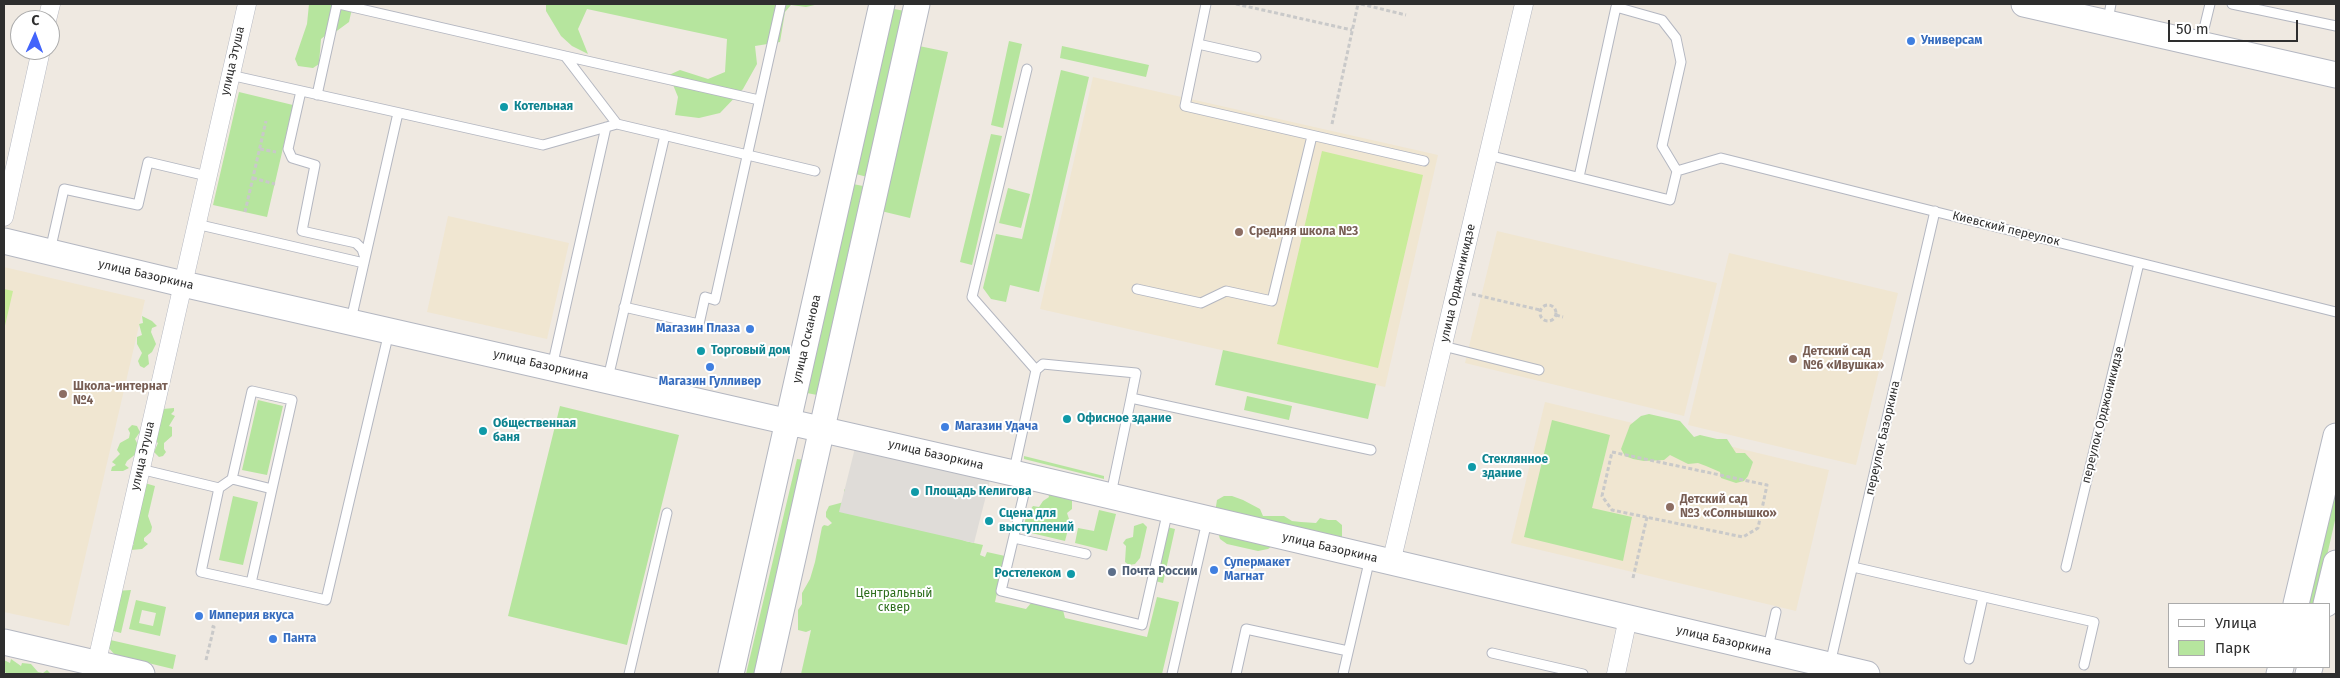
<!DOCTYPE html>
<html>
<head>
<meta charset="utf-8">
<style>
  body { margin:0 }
  #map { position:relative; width:2340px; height:678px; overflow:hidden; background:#efe9e1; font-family:"Fira Sans",sans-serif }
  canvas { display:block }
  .frame { position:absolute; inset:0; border:5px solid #2e2e2e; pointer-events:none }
  .legend { position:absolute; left:2168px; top:603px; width:162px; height:65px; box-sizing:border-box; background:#fff; border:1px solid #ababab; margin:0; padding:6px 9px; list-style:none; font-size:15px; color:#2e2e2e }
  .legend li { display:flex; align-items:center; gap:10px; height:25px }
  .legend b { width:25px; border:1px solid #ababab }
  .north { position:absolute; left:10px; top:10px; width:50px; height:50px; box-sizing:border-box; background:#fff; border:1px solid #ababab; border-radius:50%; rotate:2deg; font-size:14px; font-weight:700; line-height:20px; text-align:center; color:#2e2e2e }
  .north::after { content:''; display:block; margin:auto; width:18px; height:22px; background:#4264fb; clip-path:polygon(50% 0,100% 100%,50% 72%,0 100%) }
  .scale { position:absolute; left:2168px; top:20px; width:130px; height:22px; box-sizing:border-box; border:2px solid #2e2e2e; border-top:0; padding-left:6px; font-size:15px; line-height:18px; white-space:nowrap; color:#2e2e2e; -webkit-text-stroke:4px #fff; paint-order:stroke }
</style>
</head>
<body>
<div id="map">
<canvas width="2340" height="678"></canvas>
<div class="frame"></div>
<ul class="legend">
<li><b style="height:6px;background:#fff"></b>Улица</li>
<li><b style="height:14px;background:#b6e59e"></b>Парк</li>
</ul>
<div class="north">С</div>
<div class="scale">50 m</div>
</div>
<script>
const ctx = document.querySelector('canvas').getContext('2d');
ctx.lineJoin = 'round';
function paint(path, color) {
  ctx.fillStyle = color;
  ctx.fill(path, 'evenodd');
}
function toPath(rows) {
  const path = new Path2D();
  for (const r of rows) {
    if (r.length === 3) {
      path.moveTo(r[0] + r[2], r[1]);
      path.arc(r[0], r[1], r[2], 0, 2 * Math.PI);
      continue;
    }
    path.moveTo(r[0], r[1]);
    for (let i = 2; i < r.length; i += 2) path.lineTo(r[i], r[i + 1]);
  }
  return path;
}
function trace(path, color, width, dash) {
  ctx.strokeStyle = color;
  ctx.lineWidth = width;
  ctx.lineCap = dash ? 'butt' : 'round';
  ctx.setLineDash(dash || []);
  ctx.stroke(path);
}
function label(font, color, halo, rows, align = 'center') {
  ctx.font = font + ' "Fira Sans",sans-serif';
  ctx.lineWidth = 4;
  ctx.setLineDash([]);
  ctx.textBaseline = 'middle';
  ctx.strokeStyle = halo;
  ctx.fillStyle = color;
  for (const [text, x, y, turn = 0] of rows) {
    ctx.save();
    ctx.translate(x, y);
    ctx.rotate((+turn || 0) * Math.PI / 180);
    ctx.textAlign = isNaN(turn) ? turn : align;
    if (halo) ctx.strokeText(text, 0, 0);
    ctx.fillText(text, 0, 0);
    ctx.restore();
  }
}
const education = toPath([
  [1093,77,1438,155,1385,387,1040,309],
  [448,216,569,243,547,339,427,312],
  [1497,231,1717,283,1684,416,1465,363],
  [1729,253,1898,293,1856,465,1688,425],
  [4,267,145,300,69,626,4,612],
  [1545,402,1829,470,1796,611,1511,543]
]);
const green = toPath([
  [309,4,353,4,349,22,334,33,326,35,321,39,319,64,313,68,298,66,295,59,307,24],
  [546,4,819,4,806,7,791,5,785,12,780,42,755,46,757,64,743,89,720,113,699,118,675,115,678,97,669,75,680,70,708,79,725,72,727,39,587,9,578,29,588,54,572,46,561,36,546,11],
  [894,9,905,11,867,177,856,174],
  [1009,41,1022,44,1003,128,991,125],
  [919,46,948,52,910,218,881,211],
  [1062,46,1149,65,1146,77,1060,58],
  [1061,70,1089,77,1039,292,1010,285,1006,302,991,299,983,288,996,234,1022,239],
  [239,92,293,105,267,217,213,205],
  [991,134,1002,136,972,265,960,262],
  [853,184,863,186,817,395,807,393],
  [1008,188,1030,194,1021,228,999,223],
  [142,316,152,321,157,326,152,328,151,332,156,344,152,352,148,355,149,364,144,368,140,366,138,361,142,353,137,344,137,337,142,335,139,324,143,323],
  [1223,350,1376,384,1368,419,1215,385],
  [1247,396,1292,406,1289,420,1244,410],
  [258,400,283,406,267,475,242,470],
  [560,406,679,435,627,645,508,616],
  [174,408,174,411,171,414,175,416,169,426,172,427,172,436,164,443,164,449,166,452,163,456,159,457,154,452,158,443,154,440,163,409],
  [1649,414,1680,421,1694,437,1700,435,1717,439,1727,439,1736,453,1745,453,1753,462,1748,476,1744,481,1736,483,1721,478,1720,472,1706,466,1698,463,1688,464,1670,455,1664,460,1644,461,1633,459,1625,456,1621,449,1630,425,1641,416],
  [1552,420,1610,435,1592,508,1632,517,1623,561,1524,537],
  [132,425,137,426,140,432,135,439,137,443,137,453,127,461,125,465,129,468,123,471,111,471,112,467,116,465,112,462,120,454,117,450,120,443,129,438,130,433,128,429],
  [1024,456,1104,476,1104,479,1024,459],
  [797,459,804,460,754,674,746,674],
  [141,482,155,486,148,516,152,527,151,532,144,538,144,541,148,544,142,549,131,550,131,547,134,544,130,542],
  [850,483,965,541,983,545,980,555,985,557,987,552,1005,556,995,602,1026,609,1031,603,1036,601,1062,606,1065,618,1147,637,1157,597,1179,602,1162,674,801,674,811,630,806,632,798,630,798,610,802,604,802,593,810,579,815,562,822,527,824,525,828,526,832,523,826,517,826,512,829,506,844,502,844,490],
  [2336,485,2336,516,2316,604,2308,604],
  [1048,493,1072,499,1072,509,1067,513,1070,522,1065,541,1023,531,1026,516,1032,517,1030,510,1033,506,1039,507,1043,501,1049,497],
  [233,496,258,502,243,565,219,560],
  [1224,496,1232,496,1243,500,1260,509,1263,516,1284,516,1292,521,1301,522,1316,523,1320,518,1328,520,1336,520,1342,525,1342,545,1275,544,1268,549,1258,551,1227,544,1220,539,1214,519,1217,500],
  [1099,510,1116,514,1107,551,1075,543,1078,528,1094,531],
  [1143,523,1147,527,1140,558,1135,564,1129,565,1125,562,1126,546,1123,543,1126,539,1133,537,1134,526],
  [1167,527,1175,529,1163,583,1155,581],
  [131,590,121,633,106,629,115,591],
  [136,600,166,607,160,636,129,629],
  [142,610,156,613,153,626,139,623],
  [106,639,176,655,173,669,115,655,108,647],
  [11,659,21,666,22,663,31,664,38,672,43,673,47,670,51,674,11,673,7,674,4,671,4,660,10,663]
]);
const pitch = toPath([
  [1322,151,1423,175,1378,368,1277,344],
  [4,289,13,291,4,330]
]);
const plaza = toPath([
  [855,448,990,480,974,543,839,512]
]);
const path = toPath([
  [1236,4,1352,30],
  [1361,4,1406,15],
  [1332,124,1358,4],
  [260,149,276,152],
  [253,178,275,184],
  [245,212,266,121],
  [1472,294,1540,310],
  [1548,313,8],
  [1556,315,1563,317],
  [1612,452,1767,485,1758,528,1743,537,1612,510,1602,496,1612,452],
  [1633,578,1647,517],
  [206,660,214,627,211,626]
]);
const lane = toPath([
  [339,4,565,56,617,124],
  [1206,4,1185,106,1424,161],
  [2232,4,2336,26],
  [2108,20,2111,4],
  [2201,41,2210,4],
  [1198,44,1256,57],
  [565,56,759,100],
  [230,75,543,145,617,124,815,171],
  [301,91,288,149,292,158,315,165,302,231,356,243,362,249,365,258],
  [317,95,337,4],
  [1488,155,1670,200,1677,171,1662,146,1681,62,1676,38,1662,20,1616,7,1579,177],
  [1677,171,1721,158,2336,312],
  [196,224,364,263],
  [50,251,64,189,138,205,148,162,207,176],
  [1137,289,1201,303,1226,291,1272,301,1312,136],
  [624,307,699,324,705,297,715,300,781,4],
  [351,320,398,113],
  [1443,346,1539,370],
  [552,367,606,127],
  [1036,370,1043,364,1136,373,1131,398],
  [608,378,665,135],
  [140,469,219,488,232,479,272,489,251,583,201,572,219,488],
  [1014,470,1036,370,972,297,1027,69],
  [1028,477,1001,591,1142,625,1168,510],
  [232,479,252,391,292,400,272,489],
  [1111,494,1131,398,1371,450],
  [1014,538,1086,554],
  [1853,567,2094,622,2084,665],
  [2066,567,2139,263],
  [251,583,326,600,389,332],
  [1768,648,1776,612],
  [1492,653,1583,674],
  [1969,659,1983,597],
  [1830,664,1935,211],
  [629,674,667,513],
  [1172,674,1207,521],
  [1236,674,1246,629,1348,651],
  [1343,674,1370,558]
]);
const street = toPath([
  [47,20,51,4],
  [4,217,41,50],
  [1391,563,1524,4],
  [94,674,247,4],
  [1616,674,1628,618]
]);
const secondary = toPath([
  [2024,4,2336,75],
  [4,241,183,284,1013,473,1867,674],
  [2296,604,2336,436],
  [2326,604,2336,563],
  [4,642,142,674],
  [731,674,882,4],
  [767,674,917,4],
  [2279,674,2281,667],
  [2308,674,2310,667]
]);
const markers = [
  [1911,41,5,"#3f7fe0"],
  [504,107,5,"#0f9aa8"],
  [1239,232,5,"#8d6e63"],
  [750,329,5,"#3f7fe0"],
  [701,351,5,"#0f9aa8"],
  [1793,359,5,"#8d6e63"],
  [710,367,5,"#3f7fe0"],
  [63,394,5,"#8d6e63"],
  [1067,419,5,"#0f9aa8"],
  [945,427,5,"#3f7fe0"],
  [483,431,5,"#0f9aa8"],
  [1472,467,5,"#0f9aa8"],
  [915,492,5,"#0f9aa8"],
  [1670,507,5,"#8d6e63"],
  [989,521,5,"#0f9aa8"],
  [1214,570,5,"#3f7fe0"],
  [1112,572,5,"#5c6f8a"],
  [1071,574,5,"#0f9aa8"],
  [199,616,5,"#3f7fe0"],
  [273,639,5,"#3f7fe0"]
];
const shopNames = [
  ["Универсам",1921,41],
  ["Магазин Плаза",740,329,"right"],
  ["Магазин Гулливер",710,382,"center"],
  ["Магазин Удача",955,427],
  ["Супермакет",1224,563],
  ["Магнат",1224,577],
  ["Империя вкуса",209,616],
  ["Панта",283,639]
];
const streetNames = [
  ["улица Этуша",233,61,-77],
  ["Киевский переулок",2006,229,14],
  ["улица Базоркина",146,275,13],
  ["улица Орджоникидзе",1458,283,-77],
  ["улица Осканова",807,339,-77],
  ["улица Базоркина",541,365,13],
  ["переулок Орджоникидзе",2103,415,-76],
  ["переулок Базоркина",1883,438,-77],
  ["улица Базоркина",936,455,13],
  ["улица Этуша",143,456,-77],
  ["улица Базоркина",1330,548,13],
  ["улица Базоркина",1724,641,13]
];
const cultureNames = [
  ["Котельная",514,107],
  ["Торговый дом",711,351],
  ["Офисное здание",1077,419],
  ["Общественная",493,424],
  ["баня",493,438],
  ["Стеклянное",1482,460],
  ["здание",1482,474],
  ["Площадь Келигова",925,492],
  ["Сцена для",999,514],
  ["выступлений",999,528],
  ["Ростелеком",1061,574,"right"]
];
const educationNames = [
  ["Средняя школа №3",1249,232],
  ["Детский сад",1803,352],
  ["№6 «Ивушка»",1803,366],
  ["Школа-интернат",73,387],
  ["№4",73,401],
  ["Детский сад",1680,500],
  ["№3 «Солнышко»",1680,514]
];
const serviceNames = [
  ["Почта России",1122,572]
];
const parkNames = [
  ["Центральный",894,594],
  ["сквер",894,608]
];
paint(education, '#f0e6d1');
paint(green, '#b6e59e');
paint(pitch, '#c9ec9a');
paint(plaza, '#dfdcd8');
trace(lane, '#b4b7c1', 11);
trace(street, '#b4b7c1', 19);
trace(secondary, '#b4b7c1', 27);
trace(path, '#c9c9c9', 3, [4, 2.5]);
trace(lane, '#fff', 9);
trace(street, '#fff', 18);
trace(secondary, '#fff', 25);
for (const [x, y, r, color] of markers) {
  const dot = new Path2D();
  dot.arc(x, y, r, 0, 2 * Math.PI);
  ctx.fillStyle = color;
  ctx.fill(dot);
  trace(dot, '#fff', 2);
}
label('bold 12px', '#366cbe', '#fff', shopNames, 'left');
label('12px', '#2e2e2e', '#fff', streetNames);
label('bold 12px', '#0d838f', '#fff', cultureNames, 'left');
label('bold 12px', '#785e54', '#fff', educationNames, 'left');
label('bold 12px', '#4e5e75', '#fff', serviceNames, 'left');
label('12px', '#2c6e1b', '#fff', parkNames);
</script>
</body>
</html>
